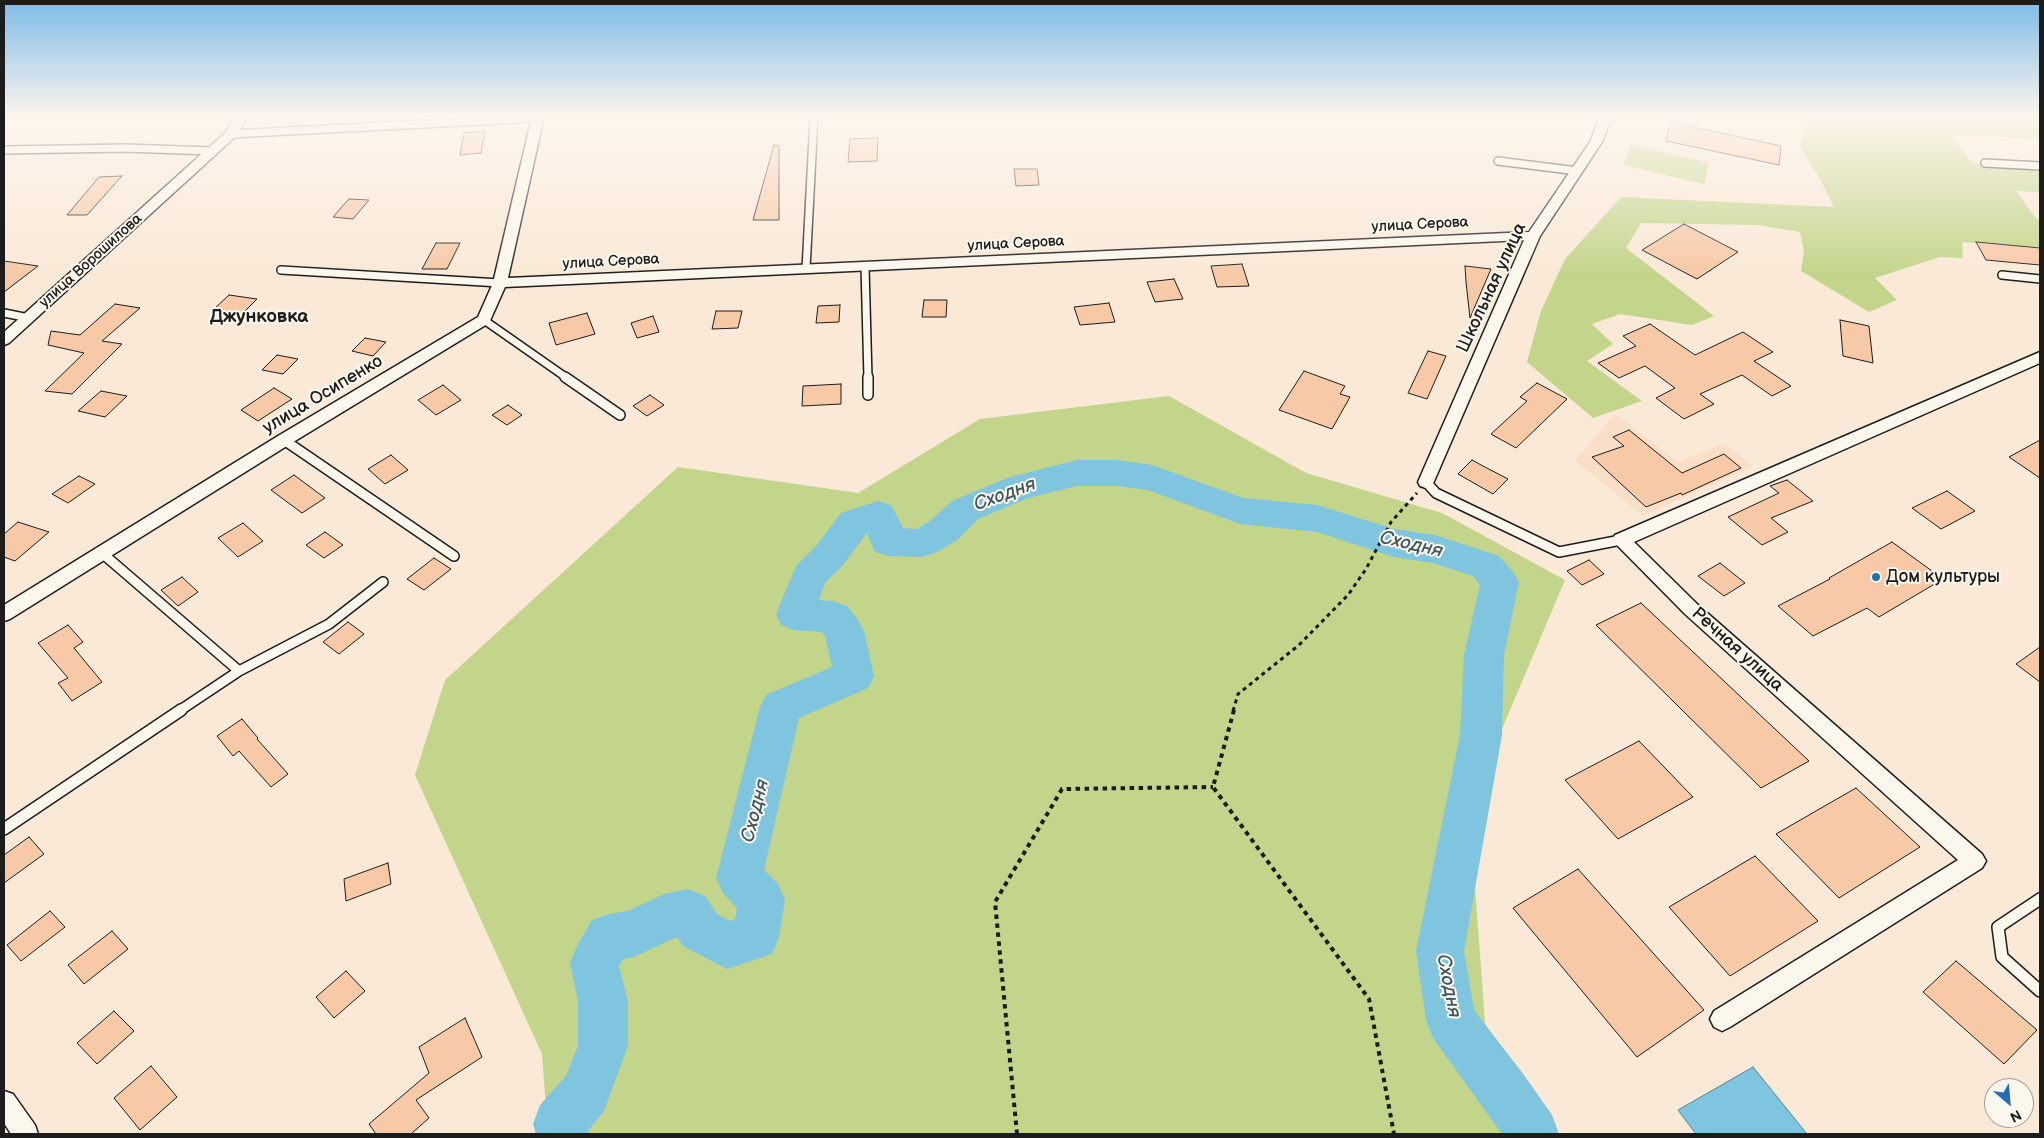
<!DOCTYPE html>
<html>
<head>
<meta charset="utf-8">
<style>
  body { margin:0 }
  #map { position:relative; width:2044px; height:1138px; overflow:hidden; background:#fae9d7; font-family:"Balsamiq Sans",sans-serif }
  canvas { display:block }
  .frame { position:absolute; inset:0; border:5px solid #1c1c1c; pointer-events:none }
  .north { position:absolute; left:1984px; top:1078px; width:50px; height:50px; box-sizing:border-box; background:#fbf7ec; border:1px solid #a29f99; border-radius:50%; rotate:153deg; font-size:14px; font-weight:700; line-height:20px; text-align:center; color:#1c1c1c }
  .north::after { content:''; display:block; margin:auto; width:18px; height:22px; background:#1f6fb2; clip-path:polygon(50% 0,100% 100%,50% 72%,0 100%) }
</style>
</head>
<body>
<div id="map">
<canvas width="2044" height="1138"></canvas>
<div class="frame"></div>
<div class="north">N</div>
</div>
<script>
const ctx = document.querySelector('canvas').getContext('2d');
ctx.lineJoin = 'round';
function paint(path, color) {
  ctx.fillStyle = color;
  ctx.fill(path, 'evenodd');
}
function toPath(rows) {
  const path = new Path2D();
  for (const r of rows) {
    path.moveTo(r[0], r[1]);
    for (let i = 2; i < r.length; i += 2) path.lineTo(r[i], r[i + 1]);
  }
  return path;
}
function trace(path, color, width, dash) {
  ctx.strokeStyle = color;
  ctx.lineWidth = width;
  ctx.lineCap = dash ? 'butt' : 'round';
  ctx.setLineDash(dash || []);
  ctx.stroke(path);
}
function label(font, color, halo, rows, align = 'center') {
  ctx.font = font + ' "Balsamiq Sans",sans-serif';
  ctx.lineWidth = 4;
  ctx.setLineDash([]);
  ctx.textBaseline = 'middle';
  ctx.strokeStyle = halo;
  ctx.fillStyle = color;
  for (const [text, x, y, turn = 0] of rows) {
    ctx.save();
    ctx.translate(x, y);
    ctx.rotate((+turn || 0) * Math.PI / 180);
    ctx.textAlign = isNaN(turn) ? turn : align;
    if (halo) ctx.strokeText(text, 0, 0);
    ctx.fillText(text, 0, 0);
    ctx.restore();
  }
}
const built = toPath([
  [1615,414,1678,462,1724,444,1754,466,1643,516,1575,460]
]);
const green = toPath([
  [1808,117,1993,117,2040,122,2040,139,1951,135,1971,161,1988,168,2040,171,2040,192,2016,191,2035,217,2040,220,2040,248,1962,242,1963,258,1940,257,1875,278,1897,300,1869,312,1801,271,1804,252,1800,232,1758,225,1641,223,1626,248,1714,316,1692,325,1620,314,1592,324,1613,344,1587,361,1642,401,1593,418,1527,362,1541,311,1565,259,1621,197,1834,207,1820,179,1800,147],
  [1630,144,1709,163,1704,184,1624,165],
  [1169,396,1306,473,1442,513,1565,580,1469,807,1491,1102,1520,1134,548,1134,542,1054,415,775,445,680,678,467,858,493,980,419]
]);
const water = toPath([
  [1753,1067,1807,1134,1696,1134,1678,1110,1753,1067]
]);
const river = toPath([
  [1077,460,1117,460,1152,465,1243,498,1317,505,1394,529,1435,535,1499,556,1513,572,1519,582,1504,655,1502,735,1464,951,1474,1010,1524,1075,1552,1115,1559,1134,1502,1134,1433,1038,1426,1020,1416,951,1460,735,1464,655,1480,585,1473,576,1433,563,1394,557,1317,532,1240,524,1148,490,1117,486,1077,486,1028,498,978,519,956,541,935,553,922,557,888,556,875,552,867,533,843,565,825,583,819,600,833,601,847,606,858,620,864,631,874,676,868,688,799,718,764,870,778,884,785,900,779,937,772,954,727,969,683,946,677,937,634,957,623,959,619,966,628,1001,628,1046,604,1111,588,1131,588,1134,536,1134,533,1124,540,1105,566,1076,578,1046,578,1001,570,963,577,946,592,920,609,914,628,911,664,894,688,889,705,896,717,914,730,921,735,919,737,908,723,893,716,878,760,707,766,695,832,667,825,636,822,632,795,630,781,625,776,614,796,566,817,545,841,513,878,501,891,505,903,528,917,529,930,521,952,501,1007,478,1077,460]
]);
const building = toPath([
  [1670,122,1781,146,1779,165,1666,141,1670,122],
  [485,131,481,153,460,155,464,133,485,131],
  [878,138,877,161,848,162,850,139,878,138],
  [774,145,779,146,779,220,753,220,774,145],
  [1014,169,1037,169,1039,185,1016,186,1014,169],
  [122,176,87,215,67,215,99,177,122,176],
  [349,199,369,200,353,219,333,217,349,199],
  [1684,224,1738,252,1697,279,1642,250,1684,224],
  [1976,242,2040,248,2040,265,1986,260,1976,242],
  [436,243,460,243,447,269,422,269,436,243],
  [4,261,38,266,4,292,4,261],
  [1242,264,1249,286,1217,287,1211,266,1242,264],
  [1465,266,1491,269,1470,318,1466,282,1465,266],
  [1174,279,1183,299,1155,302,1147,282,1174,279],
  [229,295,257,299,242,314,213,310,229,295],
  [924,300,947,300,946,317,922,317,924,300],
  [1109,303,1115,322,1080,325,1074,307,1109,303],
  [115,304,140,308,102,341,122,344,72,394,45,391,84,353,48,345,51,331,80,335,115,304],
  [840,305,839,322,816,323,818,306,840,305],
  [716,311,742,311,738,328,712,329,716,311],
  [587,313,595,334,556,345,549,323,587,313],
  [653,316,659,332,637,338,631,323,653,316],
  [1840,320,1869,326,1873,363,1843,356,1840,320],
  [1650,324,1695,355,1743,332,1773,352,1754,361,1791,386,1772,396,1742,375,1700,394,1714,404,1684,419,1656,398,1675,388,1645,366,1619,378,1598,363,1636,346,1623,336,1650,324],
  [365,338,386,342,373,356,352,351,365,338],
  [1428,351,1446,356,1427,399,1408,393,1428,351],
  [277,355,298,359,283,374,262,370,277,355],
  [1304,371,1345,386,1340,394,1350,397,1332,429,1279,410,1304,371],
  [1537,383,1567,399,1516,448,1491,434,1527,401,1520,397,1537,383],
  [841,384,841,404,802,406,803,386,841,384],
  [443,385,461,400,436,415,418,400,443,385],
  [274,388,292,399,258,421,241,410,274,388],
  [101,391,127,396,105,417,78,411,101,391],
  [650,395,664,405,647,416,633,406,650,395],
  [508,405,522,415,507,425,492,415,508,405],
  [1629,430,1682,473,1724,454,1741,468,1682,495,1681,493,1646,507,1592,457,1624,446,1613,437,1629,430],
  [2040,440,2040,478,2009,457,2040,440],
  [391,455,408,470,385,484,368,469,391,455],
  [1472,460,1483,466,1508,479,1493,494,1458,474,1472,460],
  [294,475,325,498,302,513,271,490,294,475],
  [79,476,95,484,68,503,52,494,79,476],
  [1787,480,1813,501,1771,518,1788,532,1762,545,1728,517,1779,493,1770,486,1787,480],
  [1947,491,1975,511,1941,529,1912,508,1947,491],
  [18,522,49,532,15,561,4,557,4,534,18,522],
  [243,523,263,541,238,557,218,538,243,523],
  [325,532,343,545,324,558,306,545,325,532],
  [1892,542,1943,579,1879,617,1867,608,1813,636,1778,606,1830,579,1829,578,1892,542],
  [434,558,451,569,424,590,407,579,434,558],
  [1589,560,1604,574,1582,585,1567,571,1589,560],
  [1720,563,1745,583,1724,596,1698,576,1720,563],
  [182,577,198,592,178,606,161,590,182,577],
  [1641,603,1809,761,1761,788,1596,625,1641,603],
  [348,622,364,634,339,654,323,642,348,622],
  [68,625,83,642,74,648,102,682,72,701,58,683,68,678,38,643,68,625],
  [2040,647,2040,682,2016,664,2040,647],
  [242,719,258,738,257,739,288,774,271,787,239,751,233,756,217,736,242,719],
  [1639,741,1693,797,1618,839,1565,780,1639,741],
  [1856,788,1920,847,1839,898,1776,834,1856,788],
  [29,837,44,854,4,883,4,855,29,837],
  [1755,856,1818,921,1730,976,1669,907,1755,856],
  [388,863,391,884,346,901,344,879,388,863],
  [1578,869,1704,1010,1637,1057,1513,908,1578,869],
  [50,911,65,927,21,961,7,945,50,911],
  [112,931,128,949,84,984,68,965,112,931],
  [1956,961,2037,1030,2004,1064,1923,992,1956,961],
  [346,971,365,991,334,1018,316,997,346,971],
  [114,1011,134,1031,97,1064,77,1043,114,1011],
  [465,1018,482,1057,416,1100,429,1118,411,1134,376,1134,369,1124,429,1073,419,1047,465,1018],
  [151,1066,177,1097,140,1130,114,1098,151,1066]
]);
const pathFar1 = toPath([
  [1233,711,1238,694,1299,645,1348,595,1366,569,1391,522,1417,493]
]);
const path = toPath([
  [1234,710,1213,787,1369,999,1394,1134],
  [1017,1134,995,902,1062,789,1213,787]
]);
const serviceFar2 = toPath([
  [231,134,538,118],
  [4,150,125,148,212,151],
  [1498,161,1578,171],
  [1985,163,2040,166],
  [865,267,868,378],
  [806,269,814,117],
  [281,270,500,283],
  [2002,275,2040,279],
  [4,313,29,318],
  [484,320,567,378]
]);
const serviceFar1 = toPath([
  [565,377,620,415],
  [868,377,868,395],
  [284,440,454,556],
  [1426,482,1436,493,1559,552,1621,540],
  [102,553,239,671],
  [179,711,239,671,329,624,383,582]
]);
const service = toPath([
  [4,829,181,710],
  [2040,899,1998,927,2002,957,2040,991]
]);
const minor = toPath([
  [235,117,247,117,235,137,9,343,4,345,4,332,226,132,235,117],
  [532,117,544,117,508,278,1529,232,1590,142,1600,117,1612,117,1602,142,1540,236,1432,486,1426,488,1420,486,1418,482,1524,240,505,287,489,323,290,444,10,619,4,621,4,605,278,436,478,317,493,283,532,117],
  [2040,352,2040,363,1634,542,1697,604,1982,854,1986,861,1982,868,1730,1027,1722,1031,1714,1027,1710,1019,1714,1011,1958,860,1685,614,1612,540,1615,535,2040,352],
  [4,1091,13,1094,35,1125,38,1134,11,1134,4,1123,4,1091]
]);
const markers = [
  [1876,577,5,"#1f6fb2"]
];
const farStreetnames = [
  ["улица Серова",1420,225,-3],
  ["улица Серова",1016,244,-3],
  ["улица Ворошилова",91,261,-42],
  ["улица Серова",611,262,-3]
];
const streetNames = [
  ["Школьная улица",1492,288,-65],
  ["улица Осипенко",323,395,-31],
  ["Речная улица",1737,650,42]
];
const poiNames = [
  ["Дом культуры",1886,577]
];
const neighbourhoodNames = [
  ["Джунковка",259,317]
];
const waterNames = [
  ["Сходня",1005,495,-20],
  ["Сходня",1411,545,13],
  ["Сходня",756,811,-76],
  ["Сходня",1448,986,79]
];
paint(built, '#f9dfc8');
paint(green, '#c2d58a');
paint(water, '#7fc5e0');
trace(water, '#578192', 1);
paint(river, '#7fc5e0');
paint(building, '#f7c9a6');
trace(building, '#1c1c1c', 1);
trace(serviceFar2, '#1c1c1c', 10);
trace(serviceFar1, '#1c1c1c', 12);
trace(service, '#1c1c1c', 14);
trace(minor, '#1c1c1c', 3);
trace(pathFar1, '#1c1c1c', 3, [4, 4]);
trace(path, '#1c1c1c', 4, [4.5, 4.5]);
trace(serviceFar2, '#fbf7ec', 7);
trace(serviceFar1, '#fbf7ec', 9);
trace(service, '#fbf7ec', 11);
paint(minor, '#fbf7ec');
const sky = ctx.createLinearGradient(0, 0, 0, 277);
sky.addColorStop(0, '#7ebbe5');
sky.addColorStop(0.42, '#fdf5ed');
sky.addColorStop(1, '#fdf5ed00');
ctx.fillStyle = sky;
ctx.fillRect(0, 0, 2044, 277);
for (const [x, y, r, color] of markers) {
  const dot = new Path2D();
  dot.arc(x, y, r, 0, 2 * Math.PI);
  ctx.fillStyle = color;
  ctx.fill(dot);
  trace(dot, '#fbf7ec', 2);
}
label('15px', '#1c1c1c', '#fbf7ec', farStreetnames);
label('18px', '#1c1c1c', '#fbf7ec', streetNames);
label('18px', '#1c1c1c', '#fbf7ec', poiNames, 'left');
label('bold 19px', '#1c1c1c', '#fbf7ec', neighbourhoodNames);
label('italic 19px', '#3f5761', '#fbf7ec', waterNames);
</script>
</body>
</html>
